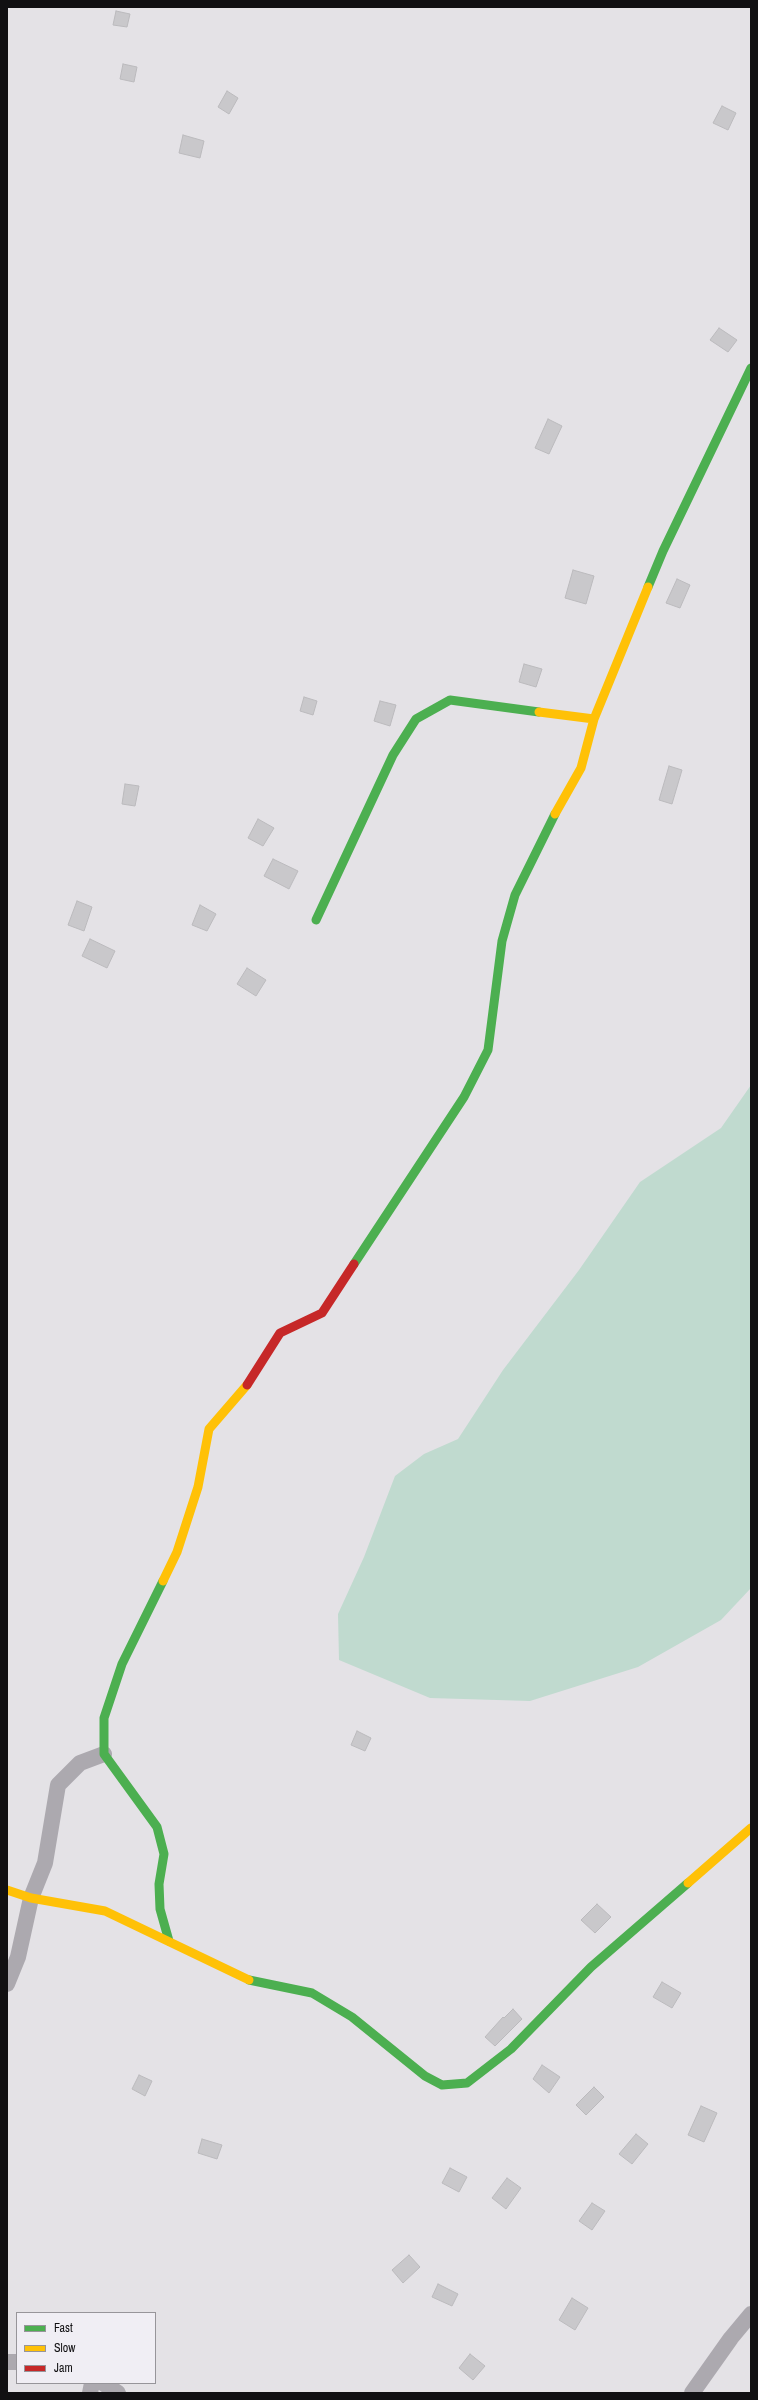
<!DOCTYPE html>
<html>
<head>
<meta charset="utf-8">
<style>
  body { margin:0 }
  #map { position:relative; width:758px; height:2400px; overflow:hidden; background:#e4e2e6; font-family:"Archivo Narrow",sans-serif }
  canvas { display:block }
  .frame { position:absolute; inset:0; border:8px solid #111012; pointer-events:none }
  .legend { position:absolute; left:16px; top:2312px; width:140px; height:72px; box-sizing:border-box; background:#f0eef4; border:1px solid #97959a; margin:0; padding:5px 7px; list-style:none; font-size:12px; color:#111012 }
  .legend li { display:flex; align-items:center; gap:8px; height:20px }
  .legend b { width:20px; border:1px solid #97959a }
</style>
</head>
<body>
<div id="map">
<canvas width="758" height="2400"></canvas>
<div class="frame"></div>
<ul class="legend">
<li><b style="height:5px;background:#4caf50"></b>Fast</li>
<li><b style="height:5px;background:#ffc107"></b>Slow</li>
<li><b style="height:5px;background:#c62828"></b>Jam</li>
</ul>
</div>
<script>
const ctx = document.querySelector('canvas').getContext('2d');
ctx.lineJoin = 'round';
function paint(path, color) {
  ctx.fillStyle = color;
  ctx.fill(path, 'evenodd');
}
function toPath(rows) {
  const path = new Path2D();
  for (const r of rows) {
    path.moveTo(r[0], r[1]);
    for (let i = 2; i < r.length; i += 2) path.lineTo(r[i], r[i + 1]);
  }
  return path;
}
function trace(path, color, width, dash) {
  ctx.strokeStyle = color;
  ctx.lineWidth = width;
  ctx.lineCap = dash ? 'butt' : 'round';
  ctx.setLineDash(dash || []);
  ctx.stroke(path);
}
const green = toPath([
  [751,1085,751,1588,721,1620,638,1667,530,1701,430,1698,339,1660,338,1614,364,1557,395,1476,424,1454,458,1439,503,1370,579,1270,640,1182,721,1128]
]);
const building = toPath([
  [116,11,130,14,127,27,113,25,116,11],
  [123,64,137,67,134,82,120,79,123,64],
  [227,91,238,98,229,114,218,107,227,91],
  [722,106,736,113,728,130,713,123,722,106],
  [183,135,204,141,200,158,179,153,183,135],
  [719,328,737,340,728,352,710,340,719,328],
  [548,419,562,426,549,454,535,448,548,419],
  [573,570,594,576,586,604,565,598,573,570],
  [677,579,690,585,680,608,666,603,677,579],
  [524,664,542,669,536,687,519,682,524,664],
  [304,697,317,701,313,715,300,711,304,697],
  [380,701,396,705,390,726,374,721,380,701],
  [669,766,682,770,672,804,659,800,669,766],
  [125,784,139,786,135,806,122,804,125,784],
  [258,819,274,828,263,846,248,838,258,819],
  [273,859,298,871,289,889,264,876,273,859],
  [77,901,92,907,84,931,68,925,77,901],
  [200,905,216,914,207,931,192,925,200,905],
  [90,939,115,951,107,968,82,956,90,939],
  [247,968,266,980,256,996,237,984,247,968],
  [357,1731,371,1738,365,1751,351,1745,357,1731],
  [597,1904,611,1917,595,1933,581,1920,597,1904],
  [662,1982,681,1993,672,2008,653,1997,662,1982],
  [513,2009,522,2019,495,2046,485,2037,503,2017,504,2018,513,2009],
  [542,2065,560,2077,549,2093,533,2079,542,2065],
  [139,2075,152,2081,145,2096,132,2089,139,2075],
  [594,2087,604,2097,586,2115,576,2105,594,2087],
  [701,2106,717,2113,704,2142,688,2135,701,2106],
  [636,2134,648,2144,632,2164,619,2154,636,2134],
  [202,2139,222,2145,217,2159,198,2153,202,2139],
  [450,2168,467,2177,459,2192,442,2183,450,2168],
  [507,2178,521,2188,506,2209,492,2198,507,2178],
  [592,2203,605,2211,592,2230,579,2221,592,2203],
  [409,2255,420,2267,403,2283,392,2270,409,2255],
  [438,2284,458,2294,452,2306,432,2297,438,2284],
  [572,2298,588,2308,575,2330,559,2320,572,2298],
  [470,2354,485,2366,473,2380,459,2368,470,2354]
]);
const street = toPath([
  [7,1984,18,1957,31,1898,45,1863,58,1785,80,1763,104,1754],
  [7,2362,17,2362],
  [103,2383,118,2393],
  [90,2393,92,2383],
  [692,2393,731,2338,751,2314]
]);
const fast = toPath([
  [648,587,663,551,751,368],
  [316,920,393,755,416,719,450,700,539,712],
  [354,1264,464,1097,488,1050,502,941,515,895,555,814],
  [163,1581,122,1664,104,1718,104,1754,157,1827,164,1854,159,1884,160,1909,169,1941],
  [249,1980,312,1993,352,2017,425,2076,442,2085,467,2083,511,2049,591,1967,688,1883]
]);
const slow = toPath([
  [539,712,594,719,648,587],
  [555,814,581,768,594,719],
  [163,1581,177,1552,198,1487,209,1429,247,1385],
  [688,1883,751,1828],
  [7,1890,31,1898,105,1911,249,1980]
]);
const jam = toPath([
  [247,1385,280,1333,322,1313,354,1264]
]);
paint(green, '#c0dacf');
paint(building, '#c9c8cb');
trace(building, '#bbbabd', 1);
trace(street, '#aca9af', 16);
trace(fast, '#4caf50', 9);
trace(slow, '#ffc107', 9);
trace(jam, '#c62828', 9);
</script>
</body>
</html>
